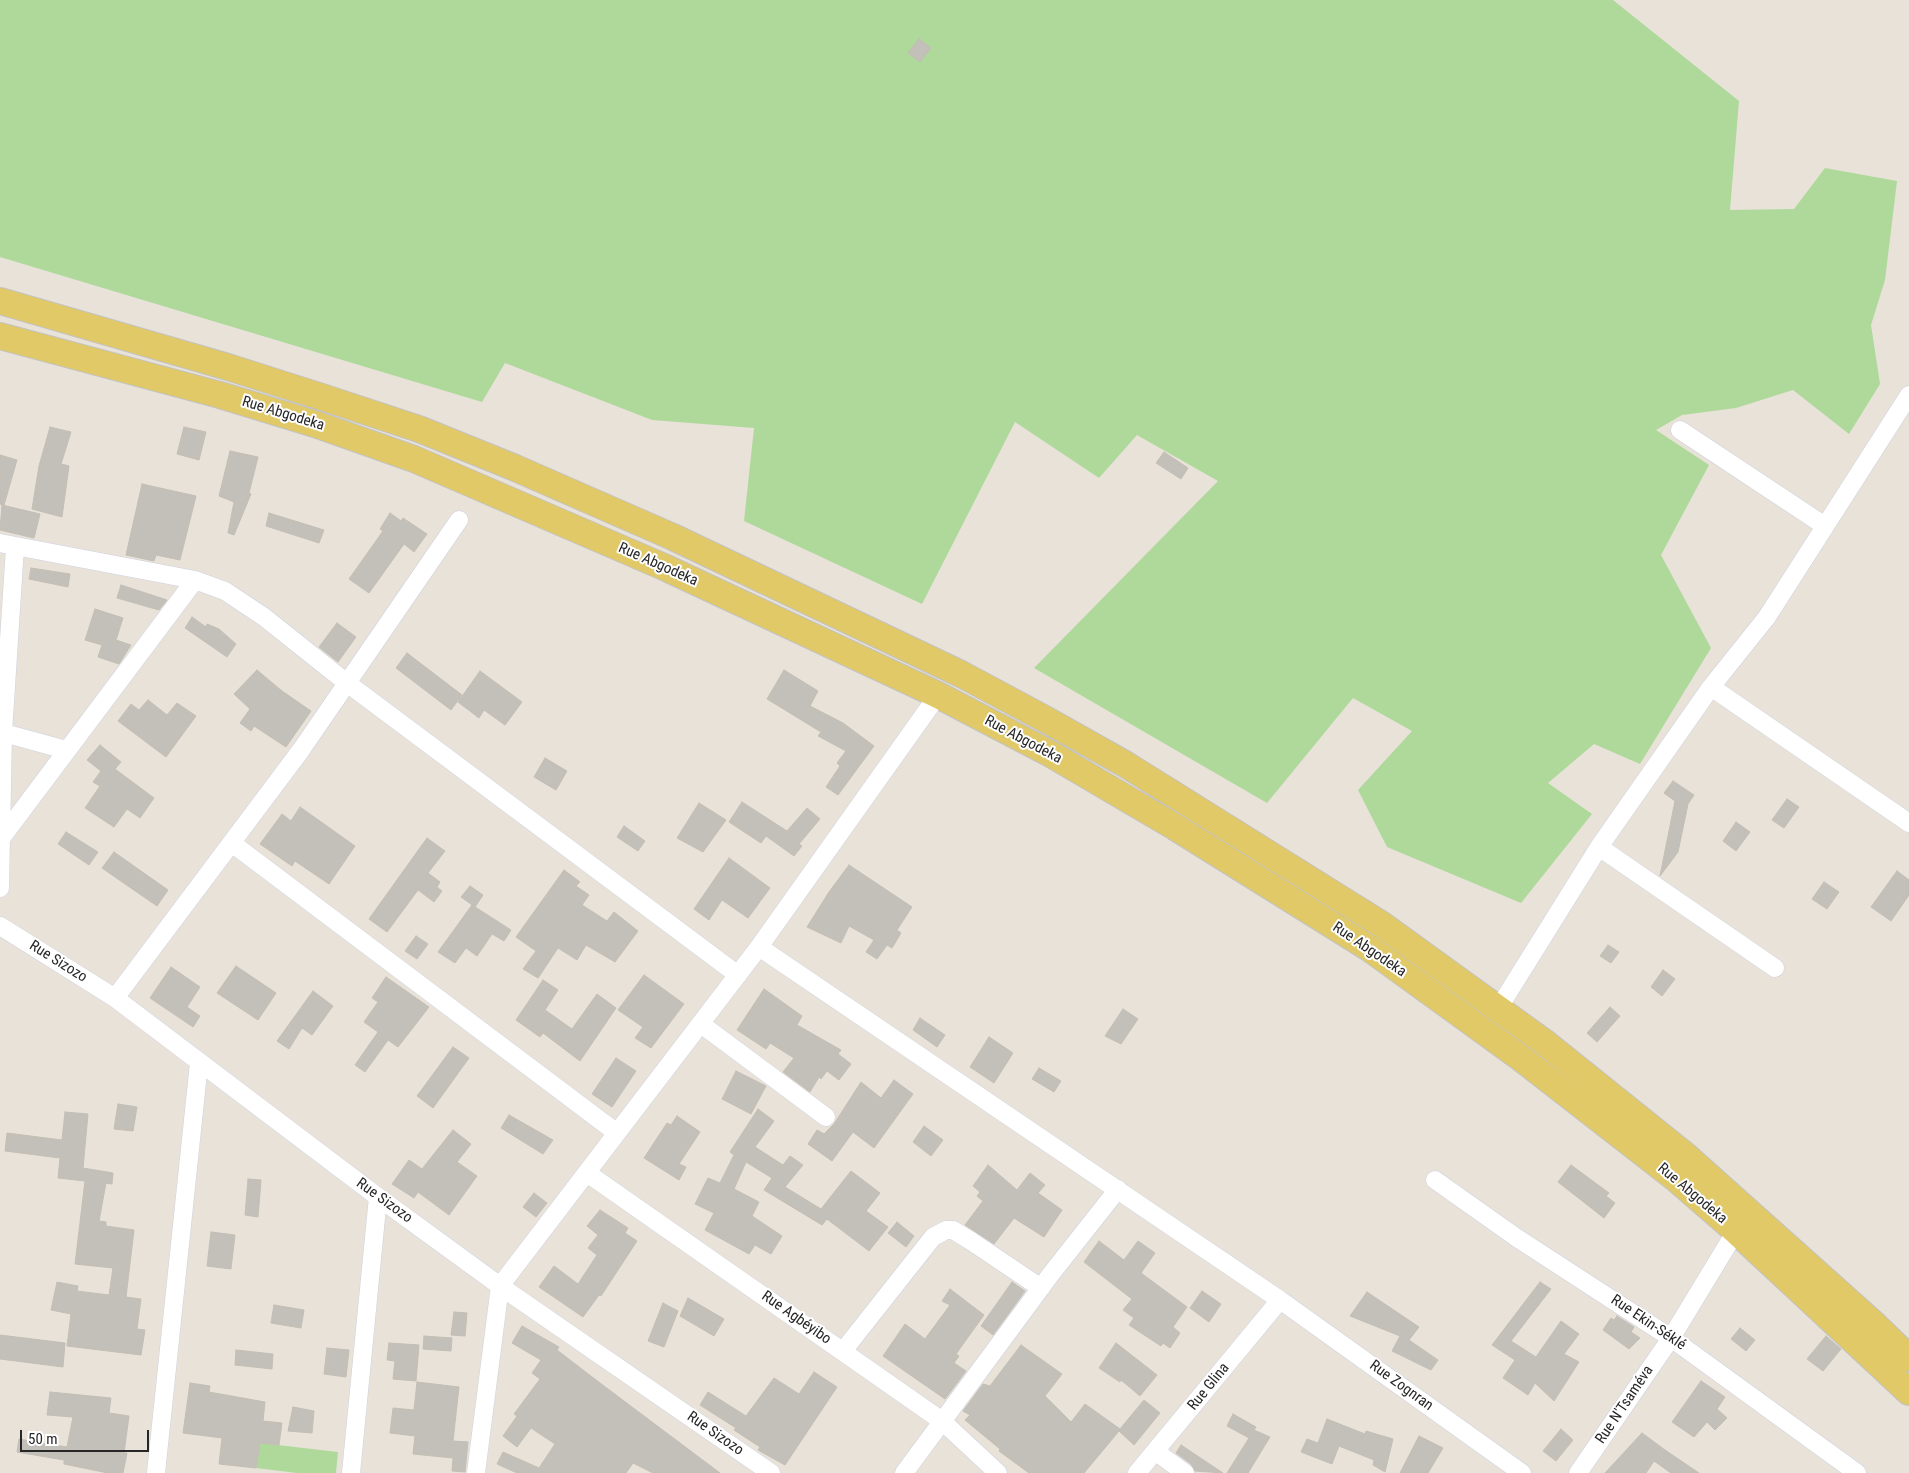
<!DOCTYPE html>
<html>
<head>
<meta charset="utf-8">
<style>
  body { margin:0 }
  #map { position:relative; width:1909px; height:1473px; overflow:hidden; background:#e8e2d9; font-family:"Roboto Condensed",sans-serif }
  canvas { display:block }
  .scale { position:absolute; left:20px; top:1430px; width:129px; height:22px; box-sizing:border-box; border:2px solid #272727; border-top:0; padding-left:6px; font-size:15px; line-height:18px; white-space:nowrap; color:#272727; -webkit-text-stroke:4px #fff; paint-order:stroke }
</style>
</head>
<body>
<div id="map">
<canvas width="1909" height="1473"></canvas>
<div class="scale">50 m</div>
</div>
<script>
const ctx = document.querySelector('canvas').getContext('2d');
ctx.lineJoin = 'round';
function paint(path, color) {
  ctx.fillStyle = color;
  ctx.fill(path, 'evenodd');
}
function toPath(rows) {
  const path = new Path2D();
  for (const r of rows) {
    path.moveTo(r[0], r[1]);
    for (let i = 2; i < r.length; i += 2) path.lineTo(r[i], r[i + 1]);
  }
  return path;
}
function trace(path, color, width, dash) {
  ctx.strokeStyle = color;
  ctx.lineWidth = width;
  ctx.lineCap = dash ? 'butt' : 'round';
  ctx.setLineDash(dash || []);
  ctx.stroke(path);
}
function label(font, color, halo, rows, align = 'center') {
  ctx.font = font + ' "Roboto Condensed",sans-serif';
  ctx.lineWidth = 4;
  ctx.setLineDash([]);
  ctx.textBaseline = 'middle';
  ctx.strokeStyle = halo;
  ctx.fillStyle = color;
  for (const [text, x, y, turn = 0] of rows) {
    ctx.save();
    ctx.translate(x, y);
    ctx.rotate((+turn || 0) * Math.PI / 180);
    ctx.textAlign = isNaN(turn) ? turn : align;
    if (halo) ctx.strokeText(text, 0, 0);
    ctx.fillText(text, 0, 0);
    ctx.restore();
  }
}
const green = toPath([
  [0,0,1613,0,1739,101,1730,210,1794,209,1825,168,1897,181,1885,280,1871,325,1880,384,1849,434,1793,390,1736,408,1682,415,1656,430,1709,465,1661,555,1711,648,1640,764,1594,744,1548,783,1592,814,1521,903,1387,847,1358,790,1412,731,1353,698,1267,803,1034,668,1218,481,1137,435,1099,478,1015,422,922,604,744,521,754,428,652,420,505,363,482,402,0,257],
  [260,1443,338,1452,336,1473,297,1473,256,1468]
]);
const building = toPath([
  [919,39,931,48,920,62,908,53,919,39],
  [50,427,71,432,61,464,69,466,62,517,32,509,39,466,50,427],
  [184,427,206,432,199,460,177,454,184,427],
  [230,451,258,457,249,493,251,494,234,535,228,533,234,502,219,496,230,451],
  [1164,452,1188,468,1181,479,1156,463,1164,452],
  [0,455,17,460,4,505,0,504,0,455],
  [142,484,196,496,180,560,156,555,154,561,126,555,142,484],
  [2,505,40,514,34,538,0,530,2,505],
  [269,513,324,530,319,543,266,526,269,513],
  [390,513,401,521,403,518,427,534,414,552,404,544,369,593,349,579,383,531,380,529,390,513],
  [31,568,70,574,68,587,29,579,31,568],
  [121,585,167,600,159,610,117,598,121,585],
  [95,609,123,618,116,640,131,645,119,664,98,657,102,645,85,640,95,609],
  [192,617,206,627,207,624,219,629,236,644,227,657,185,628,192,617],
  [337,623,356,637,338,662,319,647,337,623],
  [407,653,462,695,451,710,396,668,407,653],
  [257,670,282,691,311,711,286,747,254,726,251,731,240,723,250,709,234,694,257,670],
  [784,670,818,691,810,706,843,723,874,746,838,795,826,787,840,766,837,763,846,751,818,736,821,732,767,699,784,670],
  [480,671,522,702,505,725,484,710,479,718,458,702,480,671],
  [148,700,167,715,177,703,196,716,166,757,118,721,131,704,139,710,148,700],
  [100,745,121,762,115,769,154,798,140,818,127,809,114,827,85,808,100,786,93,782,101,771,87,760,100,745],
  [545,758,567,771,556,790,534,777,545,758],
  [1673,781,1694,795,1688,804,1678,852,1660,876,1675,801,1664,793,1673,781],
  [1787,799,1799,807,1784,828,1772,820,1787,799],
  [742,802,787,831,807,808,820,819,799,844,802,846,794,856,766,836,761,843,729,822,742,802],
  [699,803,726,820,703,852,677,838,699,803],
  [300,807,355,846,329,884,295,861,292,866,260,844,282,814,291,821,300,807],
  [1736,822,1750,832,1736,851,1723,841,1736,822],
  [624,826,645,841,638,851,617,837,624,826],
  [66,832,98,852,89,865,58,844,66,832],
  [427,838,445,851,428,873,440,882,437,887,442,891,434,902,418,890,387,932,369,919,427,838],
  [114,852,168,890,157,906,102,868,114,852],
  [729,858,770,888,748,918,722,900,709,920,694,909,729,858],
  [849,865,912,907,897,930,901,933,892,948,887,945,877,959,866,952,874,940,849,926,841,943,807,927,829,892,849,865],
  [564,870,580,882,576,886,589,895,582,905,607,921,614,912,638,931,615,962,586,945,577,960,558,948,538,978,523,969,536,951,516,937,564,870],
  [1897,871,1909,880,1909,895,1891,921,1871,907,1897,871],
  [1824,882,1839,892,1827,909,1812,899,1824,882],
  [470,886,483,895,475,907,461,897,470,886],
  [472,905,511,930,504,941,492,934,477,956,466,948,455,963,438,952,472,905],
  [416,936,428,944,417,959,405,951,416,936],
  [1608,945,1619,952,1611,963,1600,956,1608,945],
  [236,966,276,993,258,1020,217,993,236,966],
  [171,967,200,987,187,1007,200,1016,193,1027,150,998,171,967],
  [1663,970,1675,979,1662,996,1651,987,1663,970],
  [644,975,684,1004,651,1048,635,1038,643,1027,618,1010,644,975],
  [386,977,429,1007,398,1047,388,1040,365,1072,355,1065,378,1032,364,1022,378,1002,372,998,386,977],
  [543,980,558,990,545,1010,572,1029,597,994,616,1008,580,1061,543,1033,540,1037,516,1020,543,980],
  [764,989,802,1016,797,1025,841,1050,838,1054,851,1064,839,1080,827,1071,821,1079,819,1077,810,1092,783,1072,794,1058,770,1043,766,1049,737,1030,764,989],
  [313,991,333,1006,312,1035,302,1028,289,1049,277,1041,313,991],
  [1610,1007,1620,1016,1597,1042,1587,1033,1610,1007],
  [1123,1009,1138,1019,1121,1044,1105,1036,1123,1009],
  [920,1018,945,1035,937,1047,913,1030,920,1018],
  [989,1037,1013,1053,994,1083,970,1067,989,1037],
  [453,1047,469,1058,433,1108,417,1096,453,1047],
  [616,1058,636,1071,612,1107,592,1094,616,1058],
  [1039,1068,1061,1081,1054,1092,1032,1079,1039,1068],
  [736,1071,766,1086,751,1114,722,1099,736,1071],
  [894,1080,913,1094,874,1148,853,1132,832,1161,808,1144,817,1130,824,1134,834,1124,861,1082,881,1098,894,1080],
  [118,1104,137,1107,133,1131,114,1129,118,1104],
  [758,1109,774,1121,755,1147,783,1165,790,1156,803,1165,785,1187,821,1209,851,1171,880,1193,866,1211,888,1227,869,1251,827,1219,822,1225,764,1190,772,1178,746,1162,734,1189,759,1202,752,1216,782,1236,771,1254,755,1245,749,1254,705,1230,714,1213,695,1204,708,1178,720,1183,734,1155,730,1152,758,1109],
  [65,1112,88,1114,83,1168,113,1173,112,1184,106,1183,99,1221,106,1222,106,1226,134,1230,126,1297,141,1299,137,1329,145,1330,141,1355,67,1346,71,1314,51,1310,57,1282,78,1286,77,1291,109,1295,113,1268,75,1264,85,1181,58,1178,60,1158,5,1151,7,1133,62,1140,65,1112],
  [509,1115,553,1140,543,1154,501,1128,509,1115],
  [677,1116,700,1132,679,1164,686,1167,679,1180,644,1158,667,1123,671,1125,677,1116],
  [924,1126,943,1140,931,1156,913,1142,924,1126],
  [453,1130,471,1144,457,1162,477,1176,449,1215,418,1192,414,1198,392,1184,409,1160,422,1169,453,1130],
  [988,1165,1017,1190,1030,1173,1045,1185,1038,1193,1062,1210,1044,1237,1014,1218,994,1244,965,1225,983,1201,977,1196,980,1192,973,1186,988,1165],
  [1571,1165,1609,1193,1606,1196,1615,1203,1604,1218,1558,1182,1571,1165],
  [248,1179,261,1180,258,1217,245,1215,248,1179],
  [534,1193,547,1203,536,1217,523,1207,534,1193],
  [600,1210,628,1228,625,1233,637,1241,601,1296,599,1295,583,1317,539,1287,554,1266,578,1284,597,1255,588,1248,598,1235,587,1226,600,1210],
  [897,1222,914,1236,906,1247,888,1233,897,1222],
  [211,1232,235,1235,231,1269,207,1266,211,1232],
  [1099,1241,1124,1260,1138,1241,1155,1253,1141,1273,1187,1307,1173,1327,1180,1333,1170,1348,1163,1343,1161,1346,1129,1325,1134,1318,1123,1310,1132,1299,1084,1262,1099,1241],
  [1012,1282,1025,1291,993,1335,981,1326,1012,1282],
  [1540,1282,1551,1289,1511,1341,1536,1357,1561,1321,1579,1334,1564,1354,1579,1362,1554,1401,1535,1383,1528,1395,1503,1378,1515,1360,1492,1345,1540,1282],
  [950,1289,984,1315,956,1354,959,1356,954,1363,966,1371,945,1399,883,1356,905,1324,925,1339,950,1305,942,1301,950,1289],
  [1202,1291,1221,1304,1209,1322,1190,1308,1202,1291],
  [1367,1292,1419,1327,1409,1340,1438,1360,1431,1370,1392,1351,1400,1336,1350,1316,1367,1292],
  [688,1298,724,1319,714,1336,680,1316,688,1298],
  [663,1303,678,1311,664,1347,648,1341,663,1303],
  [274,1305,304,1310,301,1328,271,1323,274,1305],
  [454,1312,467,1313,465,1336,451,1335,454,1312],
  [1617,1316,1634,1327,1631,1332,1640,1338,1629,1349,1603,1330,1611,1318,1614,1320,1617,1316],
  [522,1326,559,1347,557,1350,600,1383,720,1473,653,1473,633,1463,626,1473,517,1473,497,1464,503,1452,539,1468,555,1444,531,1428,517,1447,503,1436,517,1416,514,1414,540,1379,532,1373,541,1360,512,1343,522,1326],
  [1740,1328,1755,1340,1746,1351,1731,1339,1740,1328],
  [0,1335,65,1343,63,1367,0,1359,0,1335],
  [424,1336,452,1338,451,1351,423,1349,424,1336],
  [1826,1336,1841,1349,1823,1371,1807,1359,1826,1336],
  [389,1343,419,1345,416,1381,393,1379,395,1361,387,1360,389,1343],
  [1116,1343,1157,1375,1140,1396,1121,1380,1120,1382,1099,1368,1116,1343],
  [1021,1345,1062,1374,1045,1396,1071,1422,1085,1404,1120,1429,1144,1400,1160,1413,1134,1445,1119,1431,1084,1473,1029,1473,999,1451,1000,1449,965,1420,970,1415,963,1411,983,1384,990,1386,1021,1345],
  [327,1348,349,1350,346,1377,324,1374,327,1348],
  [236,1350,273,1354,272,1369,235,1365,236,1350],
  [814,1372,837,1387,785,1465,758,1450,760,1447,734,1430,736,1428,700,1405,708,1392,746,1416,774,1378,799,1394,814,1372],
  [1701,1381,1725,1397,1717,1409,1727,1418,1715,1430,1707,1422,1694,1437,1672,1422,1701,1381],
  [417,1382,459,1387,453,1441,468,1442,465,1472,452,1471,453,1458,413,1454,415,1436,390,1433,393,1408,414,1410,417,1382],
  [190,1383,210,1386,209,1392,265,1402,263,1421,282,1423,279,1445,260,1443,256,1468,219,1464,222,1438,183,1433,190,1383],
  [50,1392,111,1398,109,1413,129,1416,124,1453,127,1453,123,1473,108,1473,64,1464,64,1460,17,1452,19,1439,67,1447,73,1417,47,1415,50,1392],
  [293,1407,314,1411,312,1433,288,1431,293,1407],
  [1233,1414,1256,1427,1254,1430,1270,1437,1248,1473,1227,1473,1249,1438,1227,1426,1233,1414],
  [1327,1419,1365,1434,1366,1431,1393,1439,1385,1472,1373,1465,1374,1460,1339,1446,1332,1464,1301,1452,1307,1439,1318,1443,1327,1419],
  [1561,1429,1573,1440,1556,1461,1543,1451,1561,1429],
  [1642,1433,1665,1450,1699,1473,1671,1473,1654,1461,1646,1473,1605,1473,1642,1433],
  [1419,1436,1443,1448,1428,1473,1400,1473,1419,1436],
  [1181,1445,1223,1473,1195,1471,1191,1464,1176,1453,1181,1445]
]);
const minor = toPath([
  [1680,430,1825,526],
  [0,543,195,580,225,591,264,617,347,683,738,975],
  [1711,687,1909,823],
  [0,732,66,750],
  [2,837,195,580],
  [233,844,617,1133],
  [1599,847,1775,968],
  [0,888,3,733,15,547],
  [0,926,115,998,378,1197,500,1286,771,1473],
  [759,947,1280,1300,1522,1473],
  [115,998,301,750,459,520],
  [1498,1009,1599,847,1711,687,1767,617,1909,395],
  [701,1024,826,1117],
  [587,1173,942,1421,998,1473],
  [1435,1180,1517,1238,1671,1338,1857,1473],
  [843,1351,933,1237,946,1230,953,1230,971,1241,1041,1288],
  [1155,1451,1185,1473],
  [156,1473,199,1063],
  [351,1473,378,1197],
  [476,1473,500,1286,759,947,938,695],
  [904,1473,1051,1274,1118,1189],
  [1137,1473,1280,1300],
  [1578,1473,1671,1338,1736,1231]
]);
const primary = toPath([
  [0,301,228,367,322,397,419,429,513,467,673,537,961,674,1045,719,1125,764,1381,924,1544,1042,1686,1156,1876,1326,1909,1358],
  [0,336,220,395,315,424,414,459,664,567,938,695,1049,753,1175,827,1369,948,1522,1059,1675,1178,1736,1231,1909,1392]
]);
const streetNames = [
  ["Rue Abgodeka",283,414,17],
  ["Rue Abgodeka",658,565,24],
  ["Rue Abgodeka",1023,740,28],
  ["Rue Abgodeka",1369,950,34],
  ["Rue Sizozo",58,962,32],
  ["Rue Abgodeka",1692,1194,40],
  ["Rue Sizozo",384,1201,36],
  ["Rue Agbéyibo",796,1318,35],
  ["Rue Ekin-Séklé",1648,1323,34],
  ["Rue Zognran",1401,1386,36],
  ["Rue Glina",1209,1387,-51],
  ["Rue N'Tsaméva",1625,1405,-56],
  ["Rue Sizozo",715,1434,35]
];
paint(green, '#aed99b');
paint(building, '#c3bfb9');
trace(building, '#c3beb4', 1);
trace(minor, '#cfd1de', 19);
trace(primary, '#c3c3c3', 28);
trace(minor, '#fff', 18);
trace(primary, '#e0c966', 26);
label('15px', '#272727', '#fff', streetNames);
</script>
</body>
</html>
